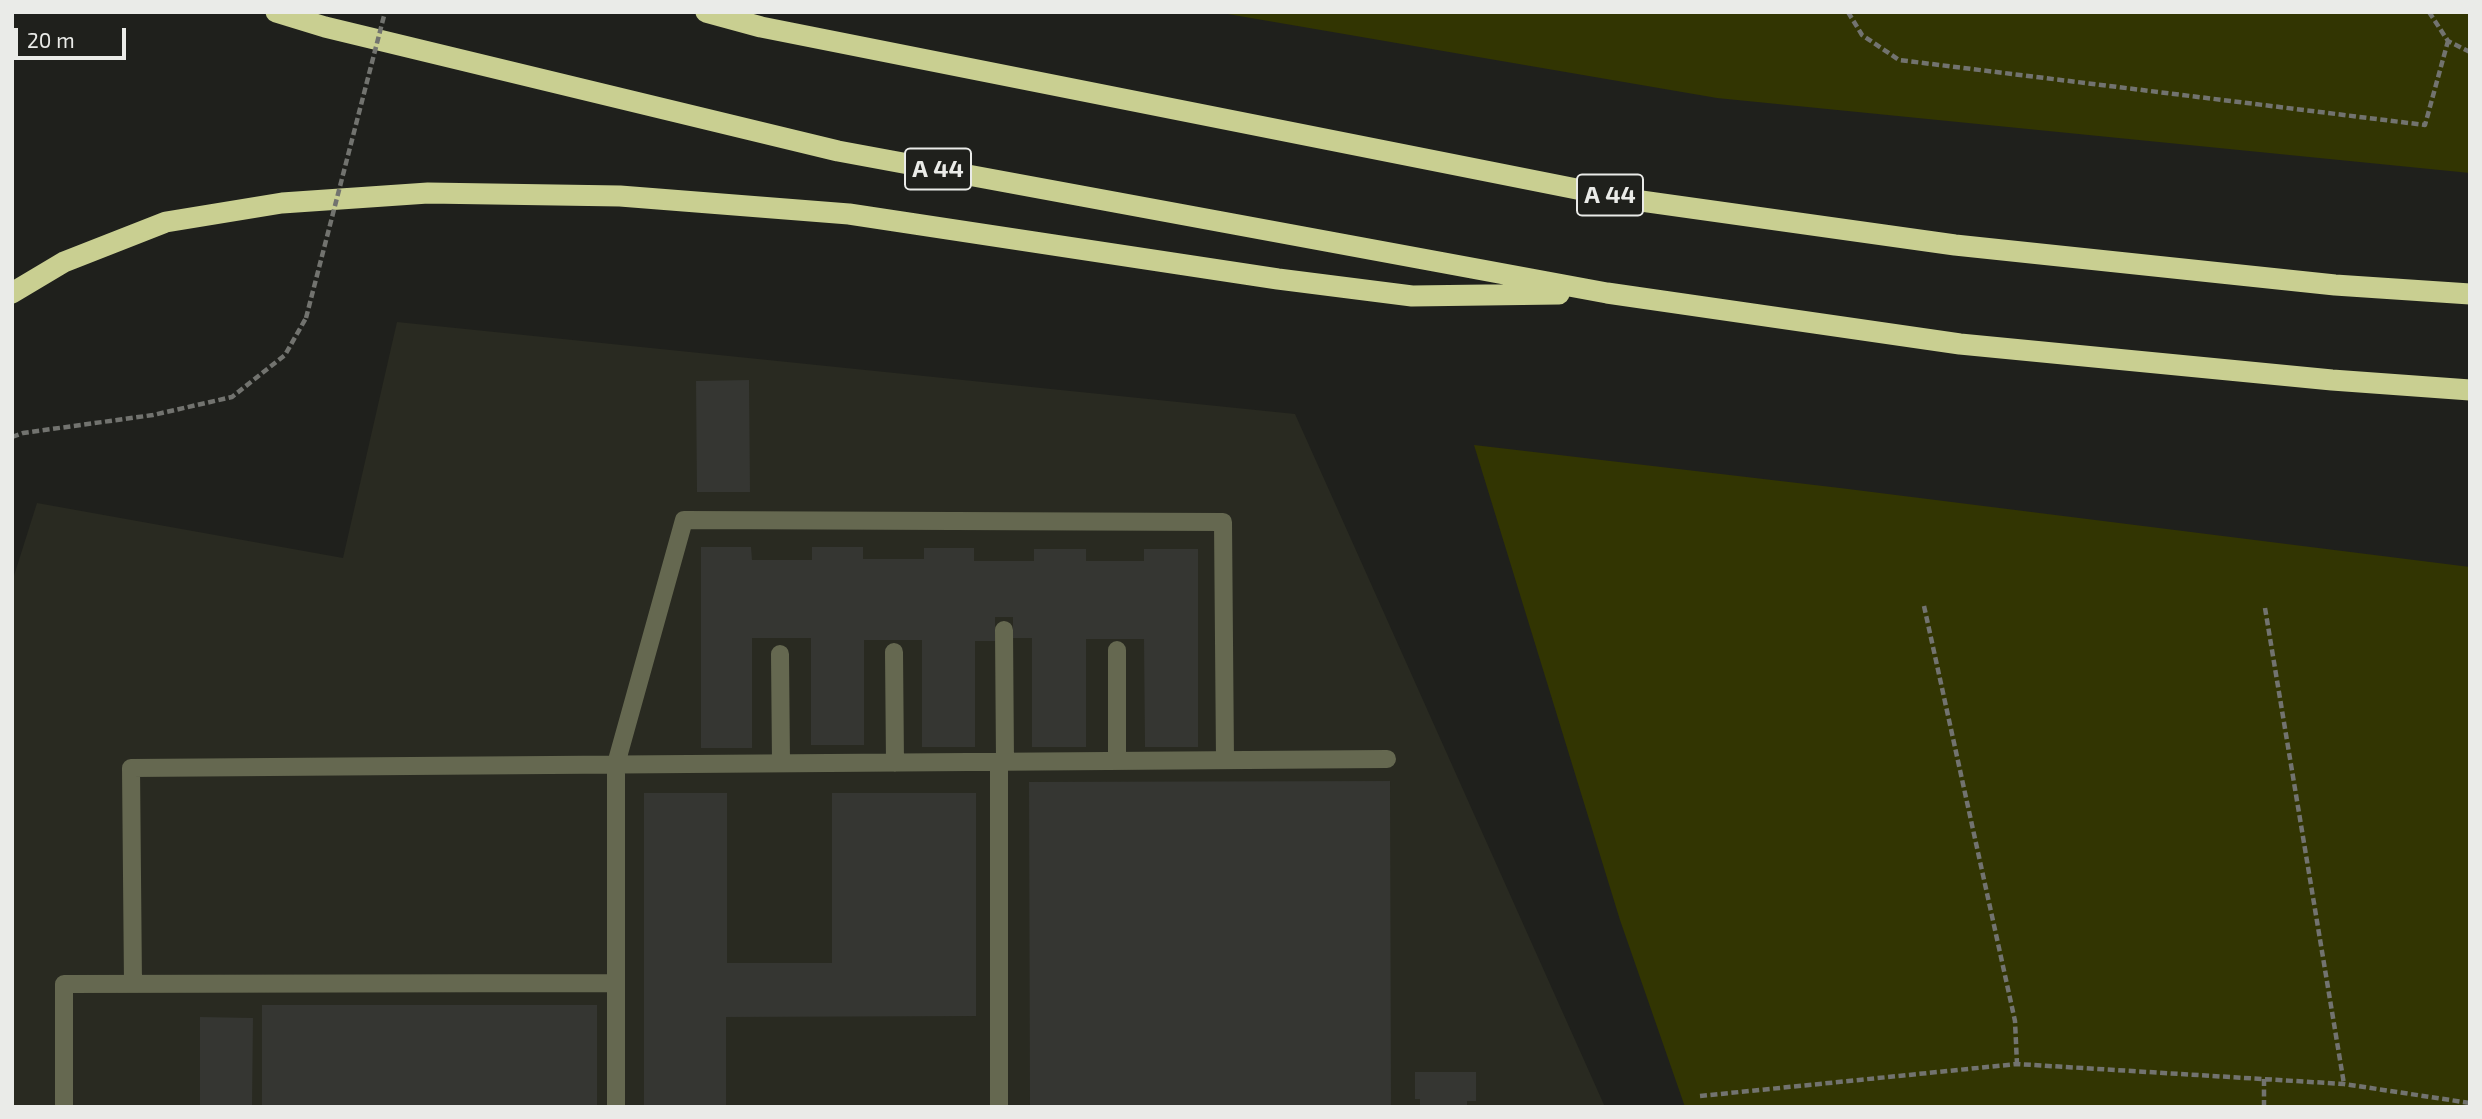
<!DOCTYPE html>
<html>
<head>
<meta charset="utf-8">
<style>
  body { margin:0 }
  #map { position:relative; width:2482px; height:1119px; overflow:hidden; background:#1f201c; font-family:"Exo 2",sans-serif }
  canvas { display:block }
  .frame { position:absolute; inset:0; border:14px solid #eaebe8; pointer-events:none }
  .scale { position:absolute; left:14px; top:28px; width:112px; height:32px; box-sizing:border-box; border:4px solid #eaebe8; border-top:0; padding-left:9px; font-size:21px; line-height:24px; white-space:nowrap; color:#eaebe8; -webkit-text-stroke:5px #1f201c; paint-order:stroke }
</style>
</head>
<body>
<div id="map">
<canvas width="2482" height="1119"></canvas>
<div class="frame"></div>
<div class="scale">20 m</div>
</div>
<script>
const ctx = document.querySelector('canvas').getContext('2d');
ctx.lineJoin = 'round';
function paint(path, color) {
  ctx.fillStyle = color;
  ctx.fill(path, 'evenodd');
}
function toPath(rows) {
  const path = new Path2D();
  for (const r of rows) {
    path.moveTo(r[0], r[1]);
    for (let i = 2; i < r.length; i += 2) path.lineTo(r[i], r[i + 1]);
  }
  return path;
}
function trace(path, color, width, dash) {
  ctx.strokeStyle = color;
  ctx.lineWidth = width;
  ctx.lineCap = dash ? 'butt' : 'round';
  ctx.setLineDash(dash || []);
  ctx.stroke(path);
}
function label(font, color, halo, rows, align = 'center') {
  ctx.font = font + ' "Exo 2",sans-serif';
  ctx.lineWidth = 7;
  ctx.setLineDash([]);
  ctx.textBaseline = 'middle';
  ctx.strokeStyle = halo;
  ctx.fillStyle = color;
  for (const [text, x, y, turn = 0] of rows) {
    ctx.save();
    ctx.translate(x, y);
    ctx.rotate((+turn || 0) * Math.PI / 180);
    ctx.textAlign = isNaN(turn) ? turn : align;
    if (halo) ctx.strokeText(text, 0, 0);
    ctx.fillText(text, 0, 0);
    ctx.restore();
  }
}
const built = toPath([
  [397,322,1295,414,1605,1107,12,1107,12,582,37,503,343,558]
]);
const green = toPath([
  [1216,12,2470,12,2470,173,1717,98],
  [1474,445,1840,488,2470,567,2470,1107,1685,1107,1620,920]
]);
const building = toPath([
  [749,380,750,492,697,492,696,381],
  [701,547,751,547,752,560,812,560,812,547,863,547,863,559,924,559,924,548,974,548,974,561,1034,561,1034,549,1086,549,1086,561,1144,561,1144,549,1198,549,1198,747,1145,747,1144,639,1086,639,1086,747,1032,747,1032,638,1013,638,1013,617,995,617,995,641,975,641,975,747,922,747,922,640,864,640,864,745,811,745,811,638,752,638,752,748,701,748],
  [1390,781,1391,1107,1030,1107,1029,782],
  [644,793,727,793,727,963,832,963,832,793,976,793,976,1016,726,1017,726,1107,644,1107],
  [262,1005,597,1005,597,1107,262,1107],
  [200,1017,253,1018,252,1107,200,1107],
  [1415,1072,1476,1072,1476,1101,1467,1101,1467,1107,1420,1107,1420,1099,1415,1099]
]);
const path = toPath([
  [1848,12,1862,35,1899,60,2425,125,2448,41],
  [2429,12,2448,41,2470,52],
  [12,437,23,433,153,415,232,397,285,355,306,318],
  [1924,606,2015,1021,2017,1064],
  [2265,608,2344,1084],
  [1700,1096,2017,1064,2344,1084,2470,1103],
  [2264,1107,2264,1079]
]);
const minor = toPath([
  [1004,630,1005,762],
  [1117,650,1117,761],
  [894,652,895,763],
  [780,654,781,763],
  [999,762,999,1107],
  [133,984,131,768,1387,759],
  [64,1107,64,984,616,983],
  [616,1107,616,764,684,520,1223,522,1225,760]
]);
const highway = toPath([
  [276,12,325,27,838,151,1607,293,1960,344,2332,380,2470,390],
  [706,12,761,27,1627,199,1955,245,2335,285,2470,294],
  [12,293,64,262,166,222,282,203,428,193,620,196,849,214,1278,279,1412,296,1559,294]
]);
const pathBridge = toPath([
  [306,318,385,12]
]);
const shields = [
  [938,169,66],
  [1610,195,66]
];
const shieldNames = [
  ["A 44",938,169],
  ["A 44",1610,195]
];
paint(built, '#292a21');
paint(green, '#323502');
paint(building, '#353632');
trace(path, '#72736f', 4.5, [7, 3.5]);
trace(minor, '#656850', 18);
trace(highway, '#c9cf91', 21);
trace(pathBridge, '#72736f', 4.5, [7, 3.5]);
for (const [x, y, w] of shields) {
  const box = new Path2D();
  box.roundRect(x - w / 2, y - 20.5, w, 41, 5);
  ctx.fillStyle = '#1f201c';
  ctx.fill(box);
  trace(box, '#eaebe8', 2);
}
label('bold 24px', '#eaebe8', null, shieldNames);
</script>
</body>
</html>
